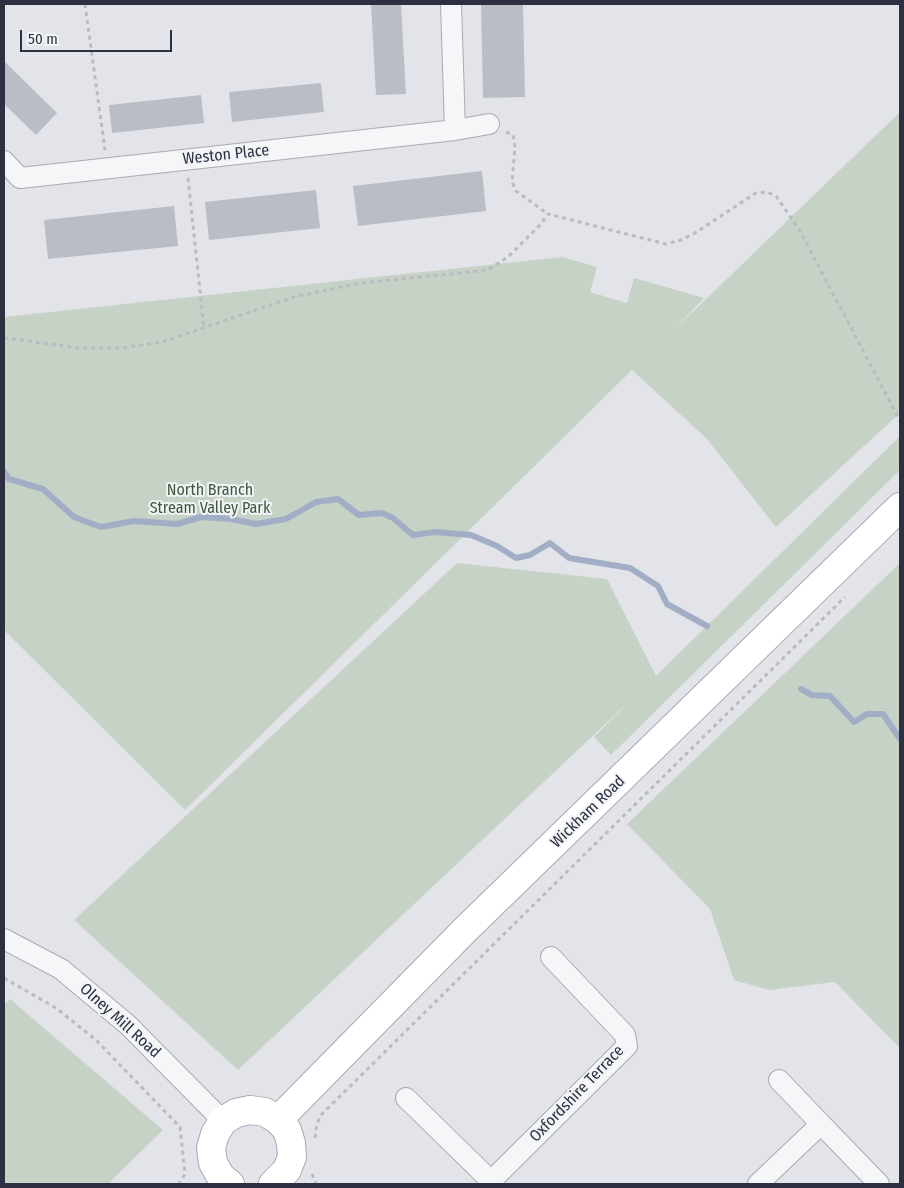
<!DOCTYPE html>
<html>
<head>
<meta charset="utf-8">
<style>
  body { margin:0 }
  #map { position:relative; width:904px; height:1188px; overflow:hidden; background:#e3e4e9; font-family:"Fira Sans Condensed",sans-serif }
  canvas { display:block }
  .frame { position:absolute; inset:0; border:5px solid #2c3040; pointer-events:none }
  .scale { position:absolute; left:20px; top:30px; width:152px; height:22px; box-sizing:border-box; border:2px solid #2c3040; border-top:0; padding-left:6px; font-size:15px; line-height:18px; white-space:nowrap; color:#2c3040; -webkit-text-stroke:4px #f2f3f7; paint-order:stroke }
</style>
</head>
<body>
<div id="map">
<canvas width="904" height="1188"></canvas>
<div class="frame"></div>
<div class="scale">50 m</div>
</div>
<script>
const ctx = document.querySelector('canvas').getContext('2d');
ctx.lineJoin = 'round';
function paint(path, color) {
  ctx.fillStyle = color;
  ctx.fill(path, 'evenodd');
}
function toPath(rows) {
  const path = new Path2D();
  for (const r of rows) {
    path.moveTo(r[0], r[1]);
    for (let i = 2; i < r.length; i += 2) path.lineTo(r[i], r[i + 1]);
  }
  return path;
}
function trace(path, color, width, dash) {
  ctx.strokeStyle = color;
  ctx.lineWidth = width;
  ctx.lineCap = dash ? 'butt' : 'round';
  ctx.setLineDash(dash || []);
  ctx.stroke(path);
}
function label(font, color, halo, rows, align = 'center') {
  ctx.font = font + ' "Fira Sans Condensed",sans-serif';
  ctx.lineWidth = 4;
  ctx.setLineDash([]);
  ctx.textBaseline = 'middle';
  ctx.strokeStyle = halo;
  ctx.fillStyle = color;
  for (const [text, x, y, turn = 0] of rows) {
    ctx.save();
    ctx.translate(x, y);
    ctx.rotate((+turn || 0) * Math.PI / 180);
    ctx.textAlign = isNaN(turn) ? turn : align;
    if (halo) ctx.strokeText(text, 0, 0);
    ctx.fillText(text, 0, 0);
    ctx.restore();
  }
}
const green = toPath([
  [900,112,900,413,776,527,707,439,632,370,185,810,4,630,4,317,562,257,597,267,590,292,627,303,634,278,704,298,675,329],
  [900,436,900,470,611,755,594,737,633,698,238,1070,74,920,457,563,607,579,656,676],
  [900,563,900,1048,835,982,769,990,734,980,710,909,627,824],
  [10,999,163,1130,108,1184,4,1184,4,1005]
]);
const stream = toPath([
  [4,472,9,479,43,489,74,517,101,527,134,521,177,524,201,517,231,519,256,524,286,519,316,502,338,499,359,515,382,513,393,518,413,535,435,532,471,535,497,546,516,558,530,555,550,543,569,558,630,568,658,586,667,604,707,626],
  [801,689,812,695,830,696,854,722,867,714,883,714,900,739]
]);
const building = toPath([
  [371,4,401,4,406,94,376,95],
  [481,4,523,4,525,97,483,98],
  [4,61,57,113,36,135,4,104],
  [321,83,324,112,232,122,229,92],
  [201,95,204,123,112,133,109,105],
  [482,171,486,211,358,226,353,186],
  [316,190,320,228,209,240,205,202],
  [174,206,178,246,48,259,44,220]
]);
const path = toPath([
  [85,4,105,150],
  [506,132,513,135,515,147,512,182,516,191,548,214],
  [188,178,204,329],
  [4,338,80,348,122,348,162,342,294,297,360,283,488,270,509,256,541,224,548,214,666,244,681,240,695,233,756,193,767,192,776,196,800,231,900,421],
  [4,978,56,1008,96,1040,180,1127,185,1174,179,1184],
  [315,1138,317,1123,322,1114,845,597],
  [312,1174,316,1184]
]);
const street = toPath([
  [451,4,455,130],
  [4,161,20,178,455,130,489,124],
  [4,939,61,969,128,1025,223,1121],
  [779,1080,821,1124],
  [406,1098,491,1181],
  [488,1184,627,1046,625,1035,551,957],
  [758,1184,821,1124,879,1184]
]);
const secondary = toPath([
  [278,1120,465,930,900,507],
  [230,1184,221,1177,213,1163,211,1148,215,1134,223,1121,236,1113,250,1110,265,1112,278,1120,287,1130,291,1143,292,1157,287,1170,273,1184]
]);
const streetNames = [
  ["Weston Place",226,155,-6],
  ["Wickham Road",588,812,-44],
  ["Olney Mill Road",120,1021,42],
  ["Oxfordshire Terrace",577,1094,-46]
];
const parkNames = [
  ["North Branch",210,491],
  ["Stream Valley Park",210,509]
];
paint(green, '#c6d2c5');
trace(stream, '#a2adc6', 6);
paint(building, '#babdc6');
trace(street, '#a8aab3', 22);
trace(secondary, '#a8aab3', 30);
trace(path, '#b9bbc1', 3, [4, 4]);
trace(street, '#f5f6f8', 20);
trace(secondary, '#fff', 28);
label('16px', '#2c3040', '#f2f3f7', streetNames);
label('16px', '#3c5a3b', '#f2f3f7', parkNames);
</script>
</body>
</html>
